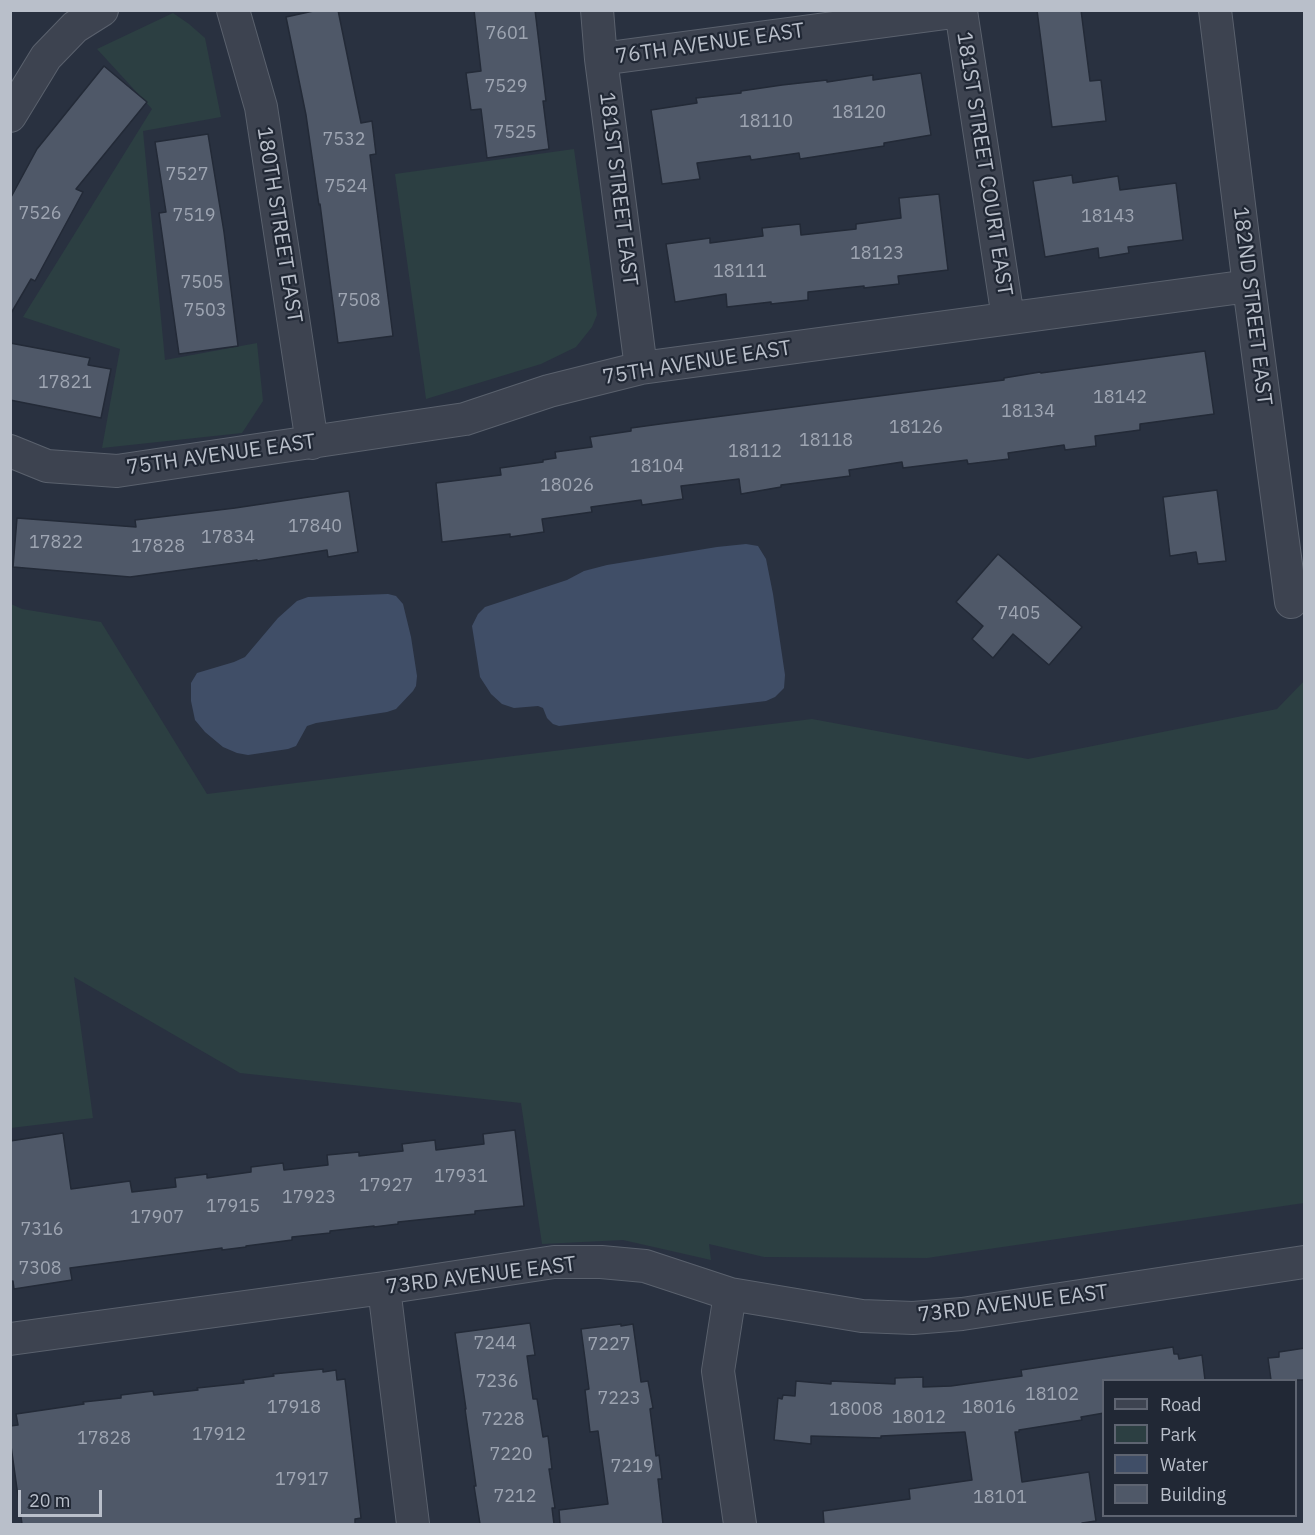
<!DOCTYPE html>
<html>
<head>
<meta charset="utf-8">
<style>
  body { margin:0 }
  #map { position:relative; width:1315px; height:1535px; overflow:hidden; background:#293140; font-family:"IBM Plex Sans",sans-serif }
  canvas { display:block }
  .frame { position:absolute; inset:0; border:12px solid #b9bfca; pointer-events:none }
  .legend { position:absolute; left:1102px; top:1379px; width:195px; height:138px; box-sizing:border-box; background:#212835; border:2px solid #5e6471; margin:0; padding:8px 10px; list-style:none; font-size:18px; color:#b9bfca }
  .legend li { display:flex; align-items:center; gap:12px; height:30px }
  .legend b { width:30px; border:2px solid #5e6471 }
  .scale { position:absolute; left:18px; top:1490px; width:84px; height:27px; box-sizing:border-box; border:3px solid #b9bfca; border-top:0; padding-left:8px; font-size:18px; line-height:21px; white-space:nowrap; color:#b9bfca; -webkit-text-stroke:4px #212835; paint-order:stroke }
</style>
</head>
<body>
<div id="map">
<canvas width="1315" height="1535"></canvas>
<div class="frame"></div>
<ul class="legend">
<li><b style="height:8px;background:#3d4350"></b>Road</li>
<li><b style="height:16px;background:#2c3f42"></b>Park</li>
<li><b style="height:16px;background:#404e67"></b>Water</li>
<li><b style="height:16px;background:#4f5868"></b>Building</li>
</ul>
<div class="scale">20 m</div>
</div>
<script>
const ctx = document.querySelector('canvas').getContext('2d');
ctx.lineJoin = 'round';
function paint(path, color) {
  ctx.fillStyle = color;
  ctx.fill(path, 'evenodd');
}
function toPath(rows) {
  const path = new Path2D();
  for (const r of rows) {
    path.moveTo(r[0], r[1]);
    for (let i = 2; i < r.length; i += 2) path.lineTo(r[i], r[i + 1]);
  }
  return path;
}
function trace(path, color, width, dash) {
  ctx.strokeStyle = color;
  ctx.lineWidth = width;
  ctx.lineCap = dash ? 'butt' : 'round';
  ctx.setLineDash(dash || []);
  ctx.stroke(path);
}
function label(font, color, halo, rows, align = 'center') {
  ctx.font = font + ' "IBM Plex Sans",sans-serif';
  ctx.lineWidth = 4.5;
  ctx.setLineDash([]);
  ctx.textBaseline = 'middle';
  ctx.strokeStyle = halo;
  ctx.fillStyle = color;
  for (const [text, x, y, turn = 0] of rows) {
    ctx.save();
    ctx.translate(x, y);
    ctx.rotate((+turn || 0) * Math.PI / 180);
    ctx.textAlign = isNaN(turn) ? turn : align;
    if (halo) ctx.strokeText(text, 0, 0);
    ctx.fillText(text, 0, 0);
    ctx.restore();
  }
}
const green = toPath([
  [173,13,189,24,205,38,221,117,143,131,165,360,257,343,263,401,242,433,102,448,120,349,23,317,152,109,97,49],
  [574,149,597,315,592,327,576,347,541,364,426,399,395,174],
  [11,604,22,609,101,622,207,794,812,719,1028,759,1277,709,1304,681,1304,1203,927,1258,764,1257,709,1244,711,1260,623,1240,542,1244,521,1103,240,1073,74,977,93,1118,11,1128]
]);
const water = toPath([
  [746,544,758,546,766,559,773,594,785,675,784,688,775,697,766,701,559,726,553,724,547,718,543,708,538,706,514,708,502,704,491,694,480,677,472,626,478,614,485,607,567,580,584,571,607,565,717,547],
  [388,594,396,596,403,604,411,637,417,676,416,686,413,691,396,709,387,712,316,723,307,726,296,746,288,749,248,755,237,753,223,747,205,732,195,720,191,701,191,683,197,673,234,662,245,657,278,618,297,601,308,597]
]);
const building = toPath([
  [318,10,338,10,361,123,372,121,376,154,370,155,393,336,338,343,320,204,319,205,306,115,286,17,318,10],
  [474,10,535,10,546,101,543,101,549,149,487,158,481,109,471,110,466,73,481,71,474,10],
  [1037,10,1081,10,1090,81,1101,80,1106,121,1052,127,1037,10],
  [104,66,147,102,76,189,83,192,35,281,31,279,10,315,10,199,37,149,104,66],
  [921,73,931,135,884,143,884,146,800,159,799,153,751,160,750,156,697,163,700,179,662,184,651,110,697,103,696,98,741,93,741,91,782,85,827,80,827,82,873,75,873,80,921,73],
  [208,134,224,232,238,346,179,354,159,213,166,212,155,142,208,134],
  [1072,175,1073,183,1118,176,1120,190,1176,183,1183,240,1128,247,1129,253,1099,258,1098,248,1045,257,1033,181,1072,175],
  [939,194,948,270,898,276,899,284,864,288,864,286,808,292,808,300,771,304,771,302,727,307,726,294,675,302,666,244,710,238,710,243,763,236,762,228,800,224,801,235,856,229,856,224,901,218,899,198,939,194],
  [10,343,90,358,88,365,111,369,101,418,10,400,10,343],
  [1205,351,1214,414,1140,424,1140,430,1095,436,1096,446,1065,450,1064,445,1008,453,1009,459,968,464,967,460,903,468,902,462,849,470,850,476,781,485,781,487,741,494,739,479,681,486,683,499,642,505,641,500,591,507,592,512,542,519,544,532,510,537,510,534,442,542,436,483,501,475,500,468,543,462,543,460,556,458,555,452,592,447,590,437,631,431,631,428,660,424,1004,380,1004,378,1040,372,1041,373,1205,351],
  [1217,490,1226,561,1198,564,1196,552,1170,556,1163,497,1217,490],
  [349,491,358,552,328,557,327,550,257,561,257,560,130,577,13,567,17,518,136,527,135,520,235,508,349,491],
  [998,554,1082,627,1049,665,1013,634,993,658,972,639,983,626,956,602,998,554],
  [515,1130,524,1206,475,1211,475,1214,398,1222,398,1224,374,1227,374,1226,330,1231,330,1233,292,1237,292,1240,246,1246,246,1247,222,1250,222,1248,70,1268,72,1280,14,1289,13,1281,10,1282,10,1141,63,1133,71,1189,130,1181,132,1192,176,1187,175,1178,207,1174,207,1178,251,1172,251,1167,283,1163,284,1170,328,1165,327,1155,359,1152,359,1156,403,1151,402,1144,435,1140,436,1150,484,1144,483,1134,515,1130],
  [530,1323,535,1355,527,1356,533,1399,537,1399,543,1437,548,1436,552,1469,549,1469,555,1508,552,1508,554,1524,480,1524,474,1486,476,1486,465,1409,466,1409,455,1333,530,1323],
  [621,1324,621,1326,633,1324,641,1382,648,1381,653,1408,650,1409,656,1456,659,1455,662,1479,658,1479,663,1524,560,1524,559,1510,608,1504,598,1431,590,1432,585,1390,589,1389,581,1329,621,1324],
  [1173,1347,1174,1354,1178,1354,1179,1359,1202,1355,1205,1380,1104,1380,1104,1413,1081,1417,1082,1420,1019,1430,1019,1432,1015,1432,1022,1482,1089,1472,1096,1521,1082,1523,1082,1524,824,1524,823,1511,910,1499,909,1489,972,1480,965,1432,881,1436,881,1438,811,1436,811,1444,774,1440,778,1398,782,1399,783,1395,795,1396,796,1381,831,1384,831,1381,895,1384,895,1378,923,1377,923,1387,951,1386,1022,1376,1021,1370,1173,1347],
  [1305,1348,1305,1380,1271,1380,1268,1358,1279,1357,1279,1352,1305,1348],
  [323,1369,323,1372,336,1370,337,1380,345,1379,361,1518,355,1519,355,1524,22,1524,10,1439,10,1426,18,1425,16,1414,84,1404,83,1402,121,1398,121,1395,153,1391,154,1395,198,1390,197,1388,244,1383,243,1380,274,1376,273,1374,323,1369]
]);
const street = toPath([
  [233,10,261,107,312,443],
  [597,10,601,59,641,368],
  [1215,10,1249,286,1291,602],
  [601,59,961,11,1008,318],
  [10,116,46,57,75,27,102,10],
  [10,451,47,466,117,471,465,419,549,391,641,368,1249,286],
  [384,1288,413,1524],
  [730,1294,718,1371,740,1524],
  [10,1339,384,1288,554,1262,601,1262,645,1266,730,1294,862,1316,913,1318,962,1314,1304,1262]
]);
const numberNames = [
  ["7601",507,34],
  ["7529",506,87],
  ["18120",859,113],
  ["18110",766,122],
  ["7525",515,133],
  ["7532",344,140],
  ["7527",187,175],
  ["7524",346,187],
  ["7526",40,214],
  ["7519",194,216],
  ["18143",1108,217],
  ["18123",877,254],
  ["18111",740,272],
  ["7505",202,283],
  ["7508",359,301],
  ["7503",205,311],
  ["17821",65,383],
  ["18142",1120,398],
  ["18134",1028,412],
  ["18126",916,428],
  ["18118",826,441],
  ["18112",755,452],
  ["18104",657,467],
  ["18026",567,486],
  ["17840",315,527],
  ["17834",228,538],
  ["17822",56,543],
  ["17828",158,547],
  ["7405",1019,614],
  ["17931",461,1177],
  ["17927",386,1186],
  ["17923",309,1198],
  ["17915",233,1207],
  ["17907",157,1218],
  ["7316",42,1230],
  ["7308",40,1269],
  ["7244",495,1344],
  ["7227",609,1345],
  ["7236",497,1382],
  ["18102",1052,1395],
  ["7223",619,1399],
  ["17918",294,1408],
  ["18016",989,1408],
  ["18008",856,1410],
  ["18012",919,1418],
  ["7228",503,1420],
  ["17912",219,1435],
  ["17828",104,1439],
  ["7220",511,1455],
  ["7219",632,1467],
  ["17917",302,1480],
  ["7212",515,1497],
  ["18101",1000,1498]
];
const streetNames = [
  ["76TH AVENUE EAST",710,44,-8],
  ["181ST STREET COURT EAST",984,164,81],
  ["181ST STREET EAST",618,189,83],
  ["180TH STREET EAST",279,225,81],
  ["182ND STREET EAST",1252,306,83],
  ["75TH AVENUE EAST",697,363,-9],
  ["75TH AVENUE EAST",221,455,-8],
  ["73RD AVENUE EAST",481,1276,-7],
  ["73RD AVENUE EAST",1013,1304,-7]
];
paint(green, '#2c3f42');
paint(water, '#404e67');
paint(building, '#4f5868');
trace(building, '#232a37', 1.5);
trace(street, '#5a616d', 34);
trace(street, '#3d4350', 32);
label('18px', '#9ea5b2', null, numberNames);
label('21px', '#b9bfca', '#212835', streetNames);
</script>
</body>
</html>
